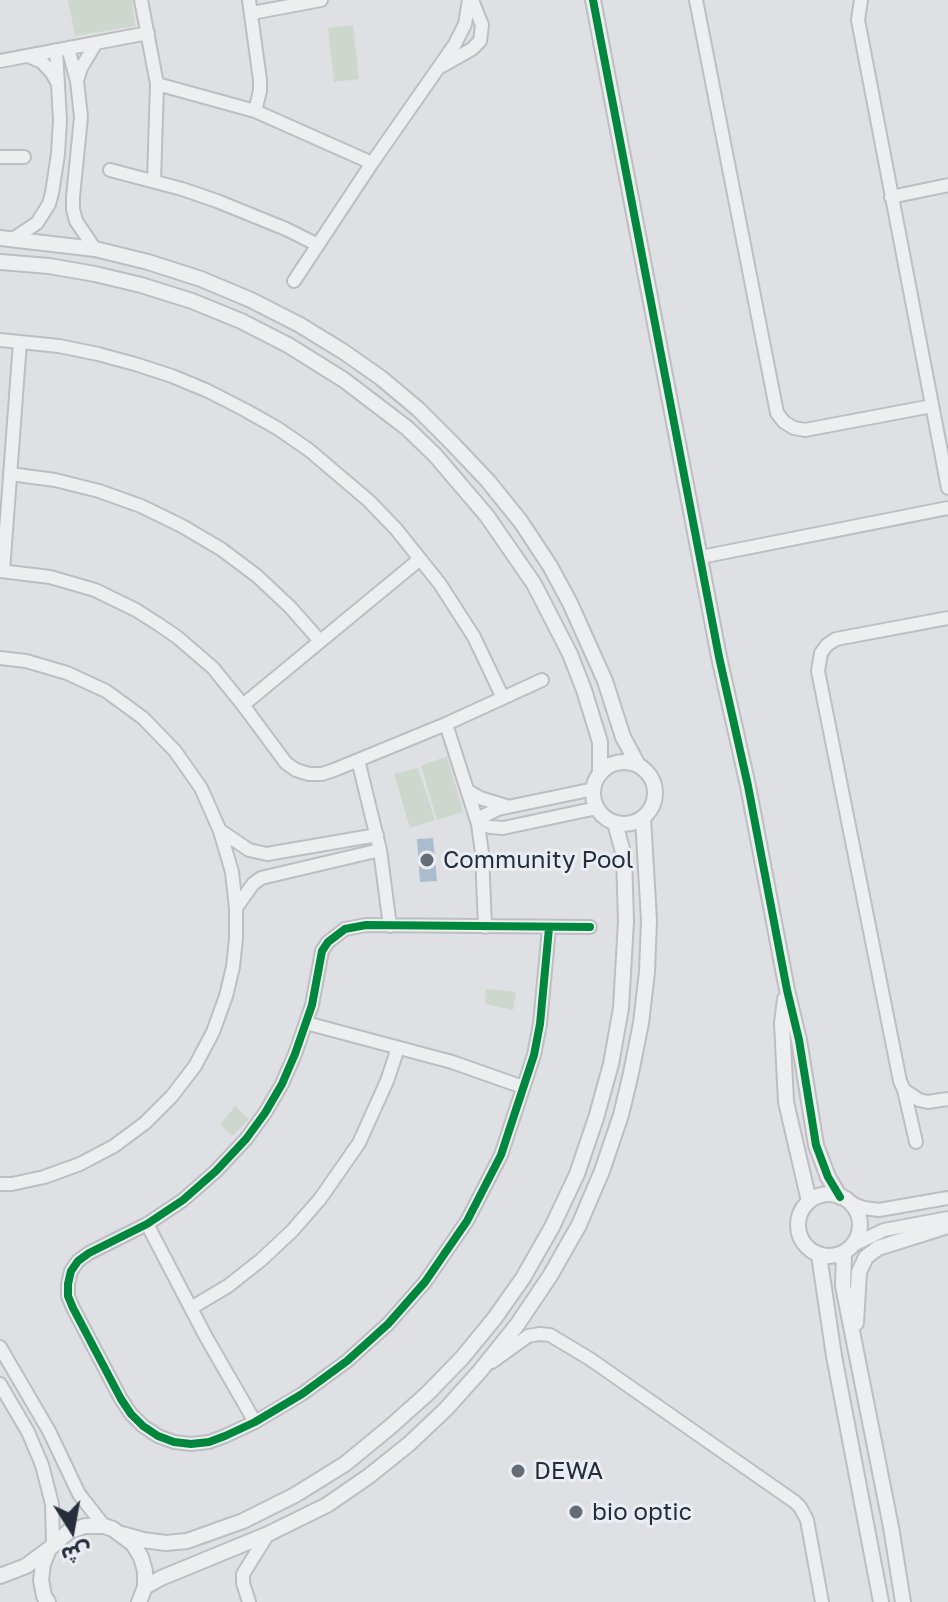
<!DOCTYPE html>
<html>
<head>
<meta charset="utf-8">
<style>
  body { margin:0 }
  #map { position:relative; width:948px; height:1602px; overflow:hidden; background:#dee0e3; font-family:"Golos Text","Noto Sans Arabic",sans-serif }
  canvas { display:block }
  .north { position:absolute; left:32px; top:1490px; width:80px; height:80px; -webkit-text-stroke:6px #eaeef4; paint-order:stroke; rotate:169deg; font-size:22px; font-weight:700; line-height:32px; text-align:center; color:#262d3b }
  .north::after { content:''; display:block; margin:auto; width:28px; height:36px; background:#262d3b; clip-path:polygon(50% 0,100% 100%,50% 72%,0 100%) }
</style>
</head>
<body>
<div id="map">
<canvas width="948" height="1602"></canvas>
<div class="north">ش</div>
</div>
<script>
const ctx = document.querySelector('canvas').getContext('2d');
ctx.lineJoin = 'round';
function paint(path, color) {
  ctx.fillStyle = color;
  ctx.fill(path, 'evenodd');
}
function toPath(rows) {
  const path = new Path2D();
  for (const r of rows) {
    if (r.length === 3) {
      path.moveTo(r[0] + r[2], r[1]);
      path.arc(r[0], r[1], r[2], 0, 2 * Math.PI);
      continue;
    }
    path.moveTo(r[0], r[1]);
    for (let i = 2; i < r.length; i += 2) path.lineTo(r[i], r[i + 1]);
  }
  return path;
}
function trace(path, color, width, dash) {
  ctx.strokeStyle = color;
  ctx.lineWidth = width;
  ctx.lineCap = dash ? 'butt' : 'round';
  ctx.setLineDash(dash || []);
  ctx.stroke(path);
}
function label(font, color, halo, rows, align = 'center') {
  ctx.font = font + ' "Golos Text",sans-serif';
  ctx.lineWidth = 6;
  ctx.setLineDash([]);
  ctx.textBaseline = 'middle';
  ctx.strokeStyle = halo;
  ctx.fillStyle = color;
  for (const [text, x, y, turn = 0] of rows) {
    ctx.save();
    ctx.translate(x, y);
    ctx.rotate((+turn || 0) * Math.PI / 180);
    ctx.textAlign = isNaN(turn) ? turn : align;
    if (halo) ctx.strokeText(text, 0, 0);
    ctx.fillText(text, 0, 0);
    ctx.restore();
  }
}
const green = toPath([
  [68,0,132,0,135,26,75,36],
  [353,25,359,79,334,82,328,28],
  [447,756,463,812,437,820,421,766],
  [418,768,435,820,410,828,394,774],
  [486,989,516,992,513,1010,485,1004],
  [235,1106,249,1119,233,1136,220,1125]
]);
const water = toPath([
  [433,838,437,881,420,882,417,839]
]);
const minor = toPath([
  [141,0,157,84,154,181],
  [249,0,260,80,260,91,255,111],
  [696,0,777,413,784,422,794,428,805,430,932,406],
  [861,0,858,20,948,488],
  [252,13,321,0],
  [68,48,77,81,81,117,73,197,73,209,76,221,95,249],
  [28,56,42,62,52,73,57,82],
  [0,61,148,33],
  [442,66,472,49,480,41,482,25,472,0],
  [77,81,81,68,96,43],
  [157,84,255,111,372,163],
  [0,157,24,157],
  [110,170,182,189,217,201,286,229,318,245],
  [891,197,948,185],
  [13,239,37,223,49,204,52,193,58,154,60,120,56,50],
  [294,281,372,163,455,44,465,24,469,0],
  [0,340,59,346,98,354,135,364,172,376,208,391,245,410,277,428,309,450,369,501,396,529,440,584,474,637,503,698],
  [10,474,55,480,99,491,141,506,182,526,221,549,257,576,290,607,320,641],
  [701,557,948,508],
  [0,571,50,577,95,590,136,610,158,624,177,637,213,668,243,705,286,763,296,770,309,774,322,774,334,770,446,724,542,680],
  [3,571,20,342],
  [948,618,836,639,827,645,821,653,818,671,900,1081,904,1090,919,1100,928,1102,948,1099],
  [0,658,26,661,67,673,106,691,143,718,175,751,201,788,220,831,232,872,236,908,236,938,233,967,226,996,213,1032,195,1066,172,1096,145,1123,114,1146,80,1164,44,1177,12,1184,0,1184],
  [243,705,420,559],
  [446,724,478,824,482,853,485,927],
  [358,760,380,850,390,926],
  [468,791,480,798,506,806],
  [477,819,498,809,594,789],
  [478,824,490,827,503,828,597,808],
  [221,831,249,850,267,854,377,835],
  [236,908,253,884,261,878,380,850],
  [549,928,540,1024,534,1055,501,1155,467,1221,425,1282,388,1324,347,1361,302,1394,255,1422,225,1436,209,1442,191,1444,174,1442,158,1436,143,1426,131,1414,121,1399,73,1308,68,1296,68,1284,71,1271,78,1261,89,1253,147,1224,183,1200,216,1171,246,1139,265,1113,282,1084,295,1054,312,1005,322,951,328,942,345,929,366,925,590,927],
  [306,1023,452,1062,523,1087],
  [904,1090,916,1142],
  [850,1203,864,1208,879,1210,948,1198],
  [147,1224,206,1337,255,1422],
  [853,1245,884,1230,948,1218],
  [191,1308,228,1286,261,1260,292,1231,320,1199,359,1143,387,1081,398,1048],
  [0,1347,49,1431,79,1494,104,1526],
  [492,1362,528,1336,539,1334,550,1335,590,1359,795,1502,800,1507,807,1520,822,1602],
  [0,1384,28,1432,42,1465,52,1504,53,1544],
  [249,1602,243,1583,243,1574,268,1534]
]);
const tertiary = toPath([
  [593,0,719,657,748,786,787,990,799,1040,816,1145,828,1177,840,1197],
  [0,238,95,249,148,262,201,279,251,300,300,325,344,352,381,378,418,409,452,443,488,481,521,522,550,566,570,603,605,681,623,737,638,765],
  [0,262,49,266,95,274,141,285,192,301,241,321,288,345,344,380,407,428,435,455,487,516,534,584,570,654,584,690,600,742,600,774],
  [624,793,31],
  [785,999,782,1023,786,1102,809,1201],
  [829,1225,31],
  [844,1252,843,1286,891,1527,903,1602],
  [819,1255,834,1356,881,1602],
  [856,1323,859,1272,866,1257,878,1248,948,1226],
  [122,1534,143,1540,166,1543,187,1541,243,1521,295,1495,345,1464,390,1427,427,1394,462,1358,494,1319,523,1278,552,1227,577,1174,596,1118,611,1064,621,1008,626,921,624,856,615,823],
  [0,1576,26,1566,49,1549],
  [145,1587,161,1578,268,1534,327,1505,369,1476,409,1444,446,1409,480,1371,517,1325,550,1276,579,1225,602,1171,621,1115,631,1073,641,1023,647,972,649,920,643,818],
  [48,1602,44,1596,41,1580,43,1564,49,1549,68,1532,85,1526,104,1526,113,1529,133,1544,141,1557,145,1571,145,1587,139,1602]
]);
const cycleway = toPath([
  [593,0,719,657,748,786,787,990,799,1040,816,1145,828,1177,840,1197],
  [549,928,540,1024,534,1055,501,1155,467,1221,425,1282,388,1324,347,1361,302,1394,255,1422,225,1436,209,1442,191,1444,174,1442,158,1436,143,1426,131,1414,121,1399,73,1308,68,1296,68,1284,71,1271,78,1261,89,1253,147,1224,183,1200,216,1171,246,1139,265,1113,282,1084,295,1054,312,1005,322,951,328,942,345,929,366,925,590,927]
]);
const markers = [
  [427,860,8,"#666c76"],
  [518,1471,8,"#666c76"],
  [576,1512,8,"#666c76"]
];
const poiNames = [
  ["Community Pool",443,860],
  ["DEWA",534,1471],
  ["bio optic",592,1512]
];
paint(green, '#ced7ce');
paint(water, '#acbccf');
trace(minor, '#bcbec1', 16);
trace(tertiary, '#bcbec1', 18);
trace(minor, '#edeef0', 12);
trace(tertiary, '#edeef0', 14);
trace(cycleway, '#00873e', 8);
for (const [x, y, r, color] of markers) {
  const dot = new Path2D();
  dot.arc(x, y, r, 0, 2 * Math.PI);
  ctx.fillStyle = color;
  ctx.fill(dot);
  trace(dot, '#eaeef4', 3);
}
label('24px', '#262d3b', '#eaeef4', poiNames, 'left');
</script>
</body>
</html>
